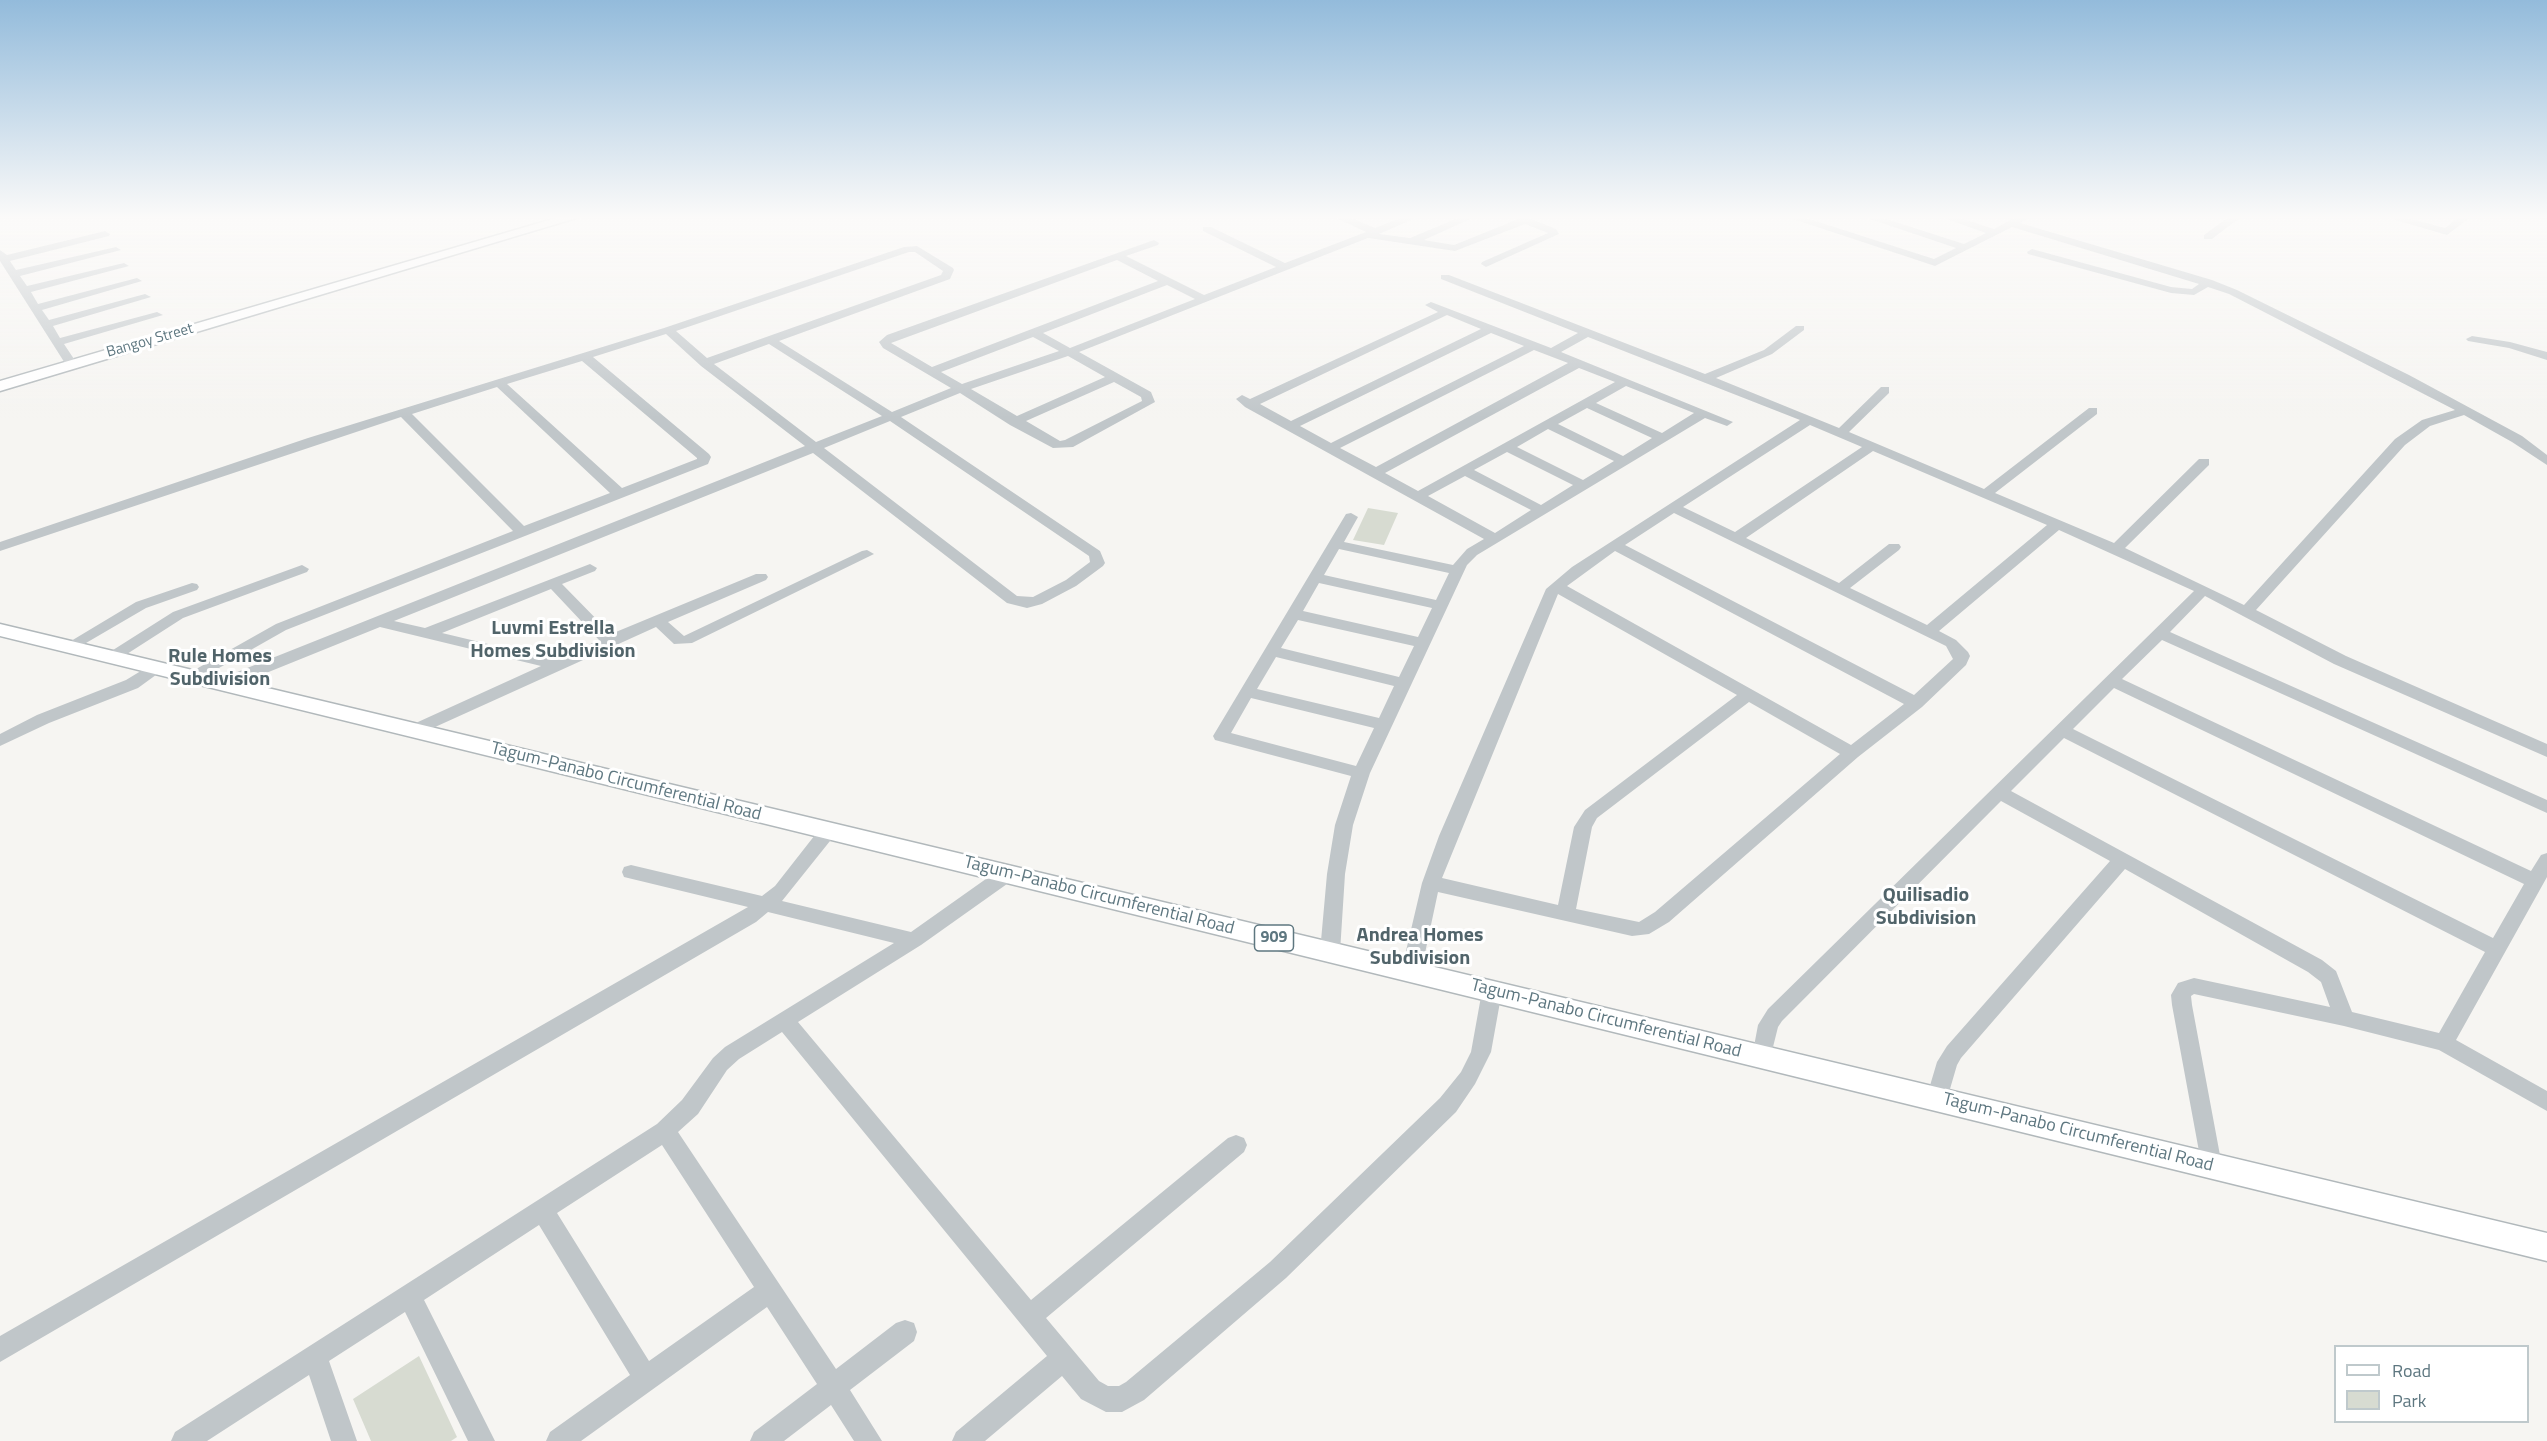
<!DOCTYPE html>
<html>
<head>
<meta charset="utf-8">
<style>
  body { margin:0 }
  #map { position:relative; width:2547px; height:1441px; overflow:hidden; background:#f6f5f2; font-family:"Titillium Web",sans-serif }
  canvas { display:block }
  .legend { position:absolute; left:2334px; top:1345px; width:195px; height:78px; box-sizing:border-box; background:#fff; border:2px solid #bfc9cc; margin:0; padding:8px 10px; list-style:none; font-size:18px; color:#5e7780 }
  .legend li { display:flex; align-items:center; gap:12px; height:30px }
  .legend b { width:30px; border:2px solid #bfc9cc }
</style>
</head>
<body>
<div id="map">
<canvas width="2547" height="1441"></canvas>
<ul class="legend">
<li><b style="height:8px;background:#fff"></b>Road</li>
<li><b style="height:16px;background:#d7dbd1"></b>Park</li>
</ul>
</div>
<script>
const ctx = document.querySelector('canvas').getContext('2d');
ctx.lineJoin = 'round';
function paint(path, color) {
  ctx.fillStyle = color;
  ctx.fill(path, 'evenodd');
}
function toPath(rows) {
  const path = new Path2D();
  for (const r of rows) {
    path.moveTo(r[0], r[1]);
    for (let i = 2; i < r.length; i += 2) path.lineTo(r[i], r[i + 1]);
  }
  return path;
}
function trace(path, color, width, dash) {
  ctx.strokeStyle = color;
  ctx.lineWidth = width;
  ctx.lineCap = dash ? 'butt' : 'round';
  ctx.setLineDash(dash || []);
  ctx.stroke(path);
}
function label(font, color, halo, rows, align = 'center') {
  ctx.font = font + ' "Titillium Web",sans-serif';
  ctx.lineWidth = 6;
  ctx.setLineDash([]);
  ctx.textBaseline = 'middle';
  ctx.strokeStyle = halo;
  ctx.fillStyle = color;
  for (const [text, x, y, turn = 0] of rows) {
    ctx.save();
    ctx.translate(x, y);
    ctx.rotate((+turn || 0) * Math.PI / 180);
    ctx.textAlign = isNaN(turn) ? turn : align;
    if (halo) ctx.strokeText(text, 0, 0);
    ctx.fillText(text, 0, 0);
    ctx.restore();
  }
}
const green = toPath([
  [1368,508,1398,513,1384,545,1353,540],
  [419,1356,457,1437,451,1441,371,1441,353,1399]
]);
const minor = toPath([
  [1332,216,1346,216,1375,228,1406,216,1420,216,1379,234,1410,238,1463,216,1477,216,1424,240,1454,245,1516,220,1510,216,1524,216,1556,229,1559,234,1486,267,1481,264,1482,262,1548,233,1525,224,1455,251,1368,238,1079,352,1151,392,1155,402,1073,447,1053,448,1010,425,960,393,901,417,1100,551,1105,563,1103,566,1076,586,1042,604,1027,608,1007,603,813,453,394,621,425,628,590,564,597,568,595,571,562,584,611,634,756,574,766,574,768,577,766,580,668,622,684,636,862,551,867,550,874,554,692,643,674,644,656,627,413,737,407,735,405,731,407,727,541,666,380,627,229,688,217,688,215,684,217,680,805,446,701,366,666,334,593,357,709,454,711,457,708,464,286,630,196,681,184,681,182,677,276,624,513,531,401,417,0,551,0,542,308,438,664,328,904,247,917,246,953,268,954,270,950,279,779,341,892,412,951,388,883,348,879,342,887,335,1154,240,1159,243,1158,245,1126,256,1204,295,1276,267,1203,231,1203,227,1211,227,1285,263,1366,232,1332,216],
  [909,252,915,252,943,271,941,275,707,358,676,331,909,252],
  [1117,260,1158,281,932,367,891,343,1117,260],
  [1167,285,1195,299,1070,348,1043,333,1167,285],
  [1033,337,1059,351,962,384,941,372,1033,337],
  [769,344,882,416,816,442,714,364,769,344],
  [1068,356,1105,377,1017,416,971,389,1068,356],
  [582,361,697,458,697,459,622,488,507,384,582,361],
  [1114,382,1141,397,1142,401,1065,440,1060,441,1026,421,1114,382],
  [497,387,610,493,524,526,412,414,497,387],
  [890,421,1089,556,1090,562,1066,580,1033,597,1017,596,824,448,890,421],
  [551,589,599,640,555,660,442,633,551,589],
  [1784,216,1800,216,1934,259,1956,248,1861,216,1877,216,1964,244,1986,233,1938,216,1954,216,1994,229,2018,216,2031,216,2020,223,2212,280,2237,290,2409,375,2522,436,2547,455,2547,465,2512,442,2464,415,2430,426,2405,445,2256,610,2346,656,2547,744,2547,757,2334,664,2205,596,2170,632,2547,800,2547,813,2162,640,2122,679,2531,871,2541,855,2547,853,2547,877,2456,1040,2547,1091,2547,1111,2439,1050,2344,1026,2194,994,2191,996,2192,1005,2222,1166,2219,1173,2211,1176,2203,1173,2172,1005,2171,995,2178,983,2194,978,2330,1007,2321,982,2308,972,2125,869,1961,1058,1957,1065,1945,1106,1937,1108,1929,1106,1926,1099,1937,1062,1947,1046,2110,861,2001,801,1782,1021,1778,1027,1769,1063,1762,1066,1755,1063,1752,1057,1758,1025,1768,1009,2194,591,2059,530,1939,631,1956,640,1968,652,1970,656,1966,665,1922,707,1858,757,1669,922,1649,934,1632,936,1438,892,1421,972,1418,978,1411,980,1404,978,1401,972,1422,883,1439,836,1546,589,1572,567,1800,420,1588,337,1561,352,1733,422,1727,426,1705,418,1477,555,1467,565,1370,773,1353,825,1345,874,1340,952,1337,957,1330,960,1323,957,1320,952,1327,874,1335,825,1351,776,1215,740,1213,736,1346,514,1351,513,1358,517,1344,542,1453,565,1467,549,1484,539,1245,407,1236,399,1242,395,1250,399,1438,312,1425,305,1431,302,1551,348,1578,333,1441,279,1441,275,1449,275,1705,374,1764,350,1796,326,1804,326,1804,330,1772,354,1716,378,1839,428,1881,387,1889,387,1889,393,1849,432,1984,489,2089,408,2097,408,2097,414,1995,493,2114,543,2199,459,2209,459,2209,465,2125,548,2244,605,2395,439,2422,420,2455,410,2229,294,2208,287,2194,295,2171,293,2028,254,2027,252,2032,249,2171,287,2192,289,2199,284,2012,227,1935,266,1784,216],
  [1447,315,1481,329,1291,421,1260,404,1447,315],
  [1491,333,1524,346,1331,443,1300,426,1491,333],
  [1534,350,1568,363,1376,467,1340,448,1534,350],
  [1579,368,1615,382,1418,491,1385,473,1579,368],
  [1626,386,1694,413,1662,433,1596,403,1626,386],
  [1587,408,1652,438,1623,456,1558,424,1587,408],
  [1810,425,1862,447,1735,532,1683,507,1810,425],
  [1548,429,1614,461,1583,480,1517,447,1548,429],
  [1873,451,2047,525,1927,625,1850,588,1899,550,1901,547,1899,544,1889,544,1839,583,1746,538,1873,451],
  [1507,452,1573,485,1541,505,1474,470,1507,452],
  [1465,476,1531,510,1495,533,1428,496,1465,476],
  [1674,513,1946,646,1953,659,1914,695,1625,545,1674,513],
  [1339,549,1449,573,1436,600,1324,575,1339,549],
  [1615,551,1904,704,1851,745,1567,586,1615,551],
  [1319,583,1432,608,1418,637,1303,611,1319,583],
  [1558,594,1737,695,1585,810,1574,827,1558,905,1442,878,1558,594],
  [1298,620,1414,646,1399,677,1281,648,1298,620],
  [1276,657,1394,686,1379,718,1257,689,1276,657],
  [2114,688,2524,884,2493,938,2073,729,2114,688],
  [1251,698,1374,728,1356,766,1231,733,1251,698],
  [1749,702,1840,754,1655,912,1639,922,1576,909,1592,827,1597,818,1749,702],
  [2064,738,2485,952,2439,1033,2352,1012,2336,971,2322,960,2011,791,2064,738],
  [2230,216,2242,216,2212,239,2204,239,2204,235,2230,216],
  [2382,216,2399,216,2445,228,2461,216,2472,216,2447,235,2382,216],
  [105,231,110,234,109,236,10,261,16,270,116,247,121,250,20,276,27,286,124,263,129,266,31,292,38,304,137,278,142,281,42,310,49,320,145,294,151,297,53,326,60,338,157,312,163,315,64,344,78,365,68,368,0,261,0,250,7,255,105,231],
  [2472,336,2510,342,2547,352,2547,360,2509,348,2468,341,2466,339,2472,336],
  [302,565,309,569,307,572,183,618,116,661,110,662,102,657,173,612,302,565],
  [192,583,197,584,199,587,197,590,146,608,74,650,69,652,61,647,136,602,192,583],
  [154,663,160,664,162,668,160,672,138,688,49,723,0,746,0,734,37,715,126,680,154,663],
  [828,824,834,826,837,831,834,836,782,901,911,932,1000,869,1007,867,1014,869,1016,874,1014,879,921,945,798,1022,1031,1300,1228,1138,1236,1135,1244,1138,1247,1145,1244,1152,1046,1318,1099,1381,1108,1386,1119,1386,1126,1382,1270,1262,1440,1098,1461,1072,1471,1052,1482,991,1485,985,1492,983,1499,985,1502,991,1491,1052,1475,1084,1456,1112,1286,1278,1144,1400,1122,1412,1106,1412,1081,1399,1062,1376,985,1441,952,1441,956,1432,1047,1356,782,1032,739,1059,727,1070,698,1114,678,1132,836,1369,896,1323,905,1320,914,1323,917,1332,914,1341,850,1390,882,1441,854,1441,831,1405,784,1441,750,1441,754,1432,817,1384,767,1307,581,1441,546,1441,550,1432,630,1375,539,1225,424,1300,495,1441,468,1441,405,1312,329,1361,357,1441,331,1441,309,1375,207,1441,171,1441,175,1432,657,1124,682,1100,713,1058,725,1047,894,943,768,912,756,922,0,1362,0,1336,748,907,624,877,622,872,624,867,631,865,762,896,775,886,822,826,828,824],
  [662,1145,754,1287,649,1361,557,1213,662,1145]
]);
const major = toPath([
  [563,216,583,216,0,391,0,381,563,216],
  [0,624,2547,1233,2547,1261,0,636,0,624]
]);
const farStreetnames = [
  ["Bangoy Street",150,341,-16]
];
const shields = [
  [1274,938,39]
];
const shieldNames = [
  ["909",1274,938]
];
const streetNames = [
  ["Tagum-Panabo Circumferential Road",626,782,14],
  ["Tagum-Panabo Circumferential Road",1099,896,14],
  ["Tagum-Panabo Circumferential Road",1606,1019,14],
  ["Tagum-Panabo Circumferential Road",2078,1133,14]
];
const neighbourhoodNames = [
  ["Luvmi Estrella",553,629],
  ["Homes Subdivision",553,652],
  ["Rule Homes",220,657],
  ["Subdivision",220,680],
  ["Quilisadio",1926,896],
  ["Subdivision",1926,919],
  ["Andrea Homes",1420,936],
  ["Subdivision",1420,959]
];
paint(green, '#d7dbd1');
trace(major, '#b1b8bb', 3);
paint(minor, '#c0c6c9');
paint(major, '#fff');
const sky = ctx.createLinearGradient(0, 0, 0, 418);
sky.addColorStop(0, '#93bbdb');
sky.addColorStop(0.52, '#fbfaf9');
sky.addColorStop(1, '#fbfaf900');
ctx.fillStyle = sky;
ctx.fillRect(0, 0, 2547, 418);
label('15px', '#5e7780', '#fff', farStreetnames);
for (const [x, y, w] of shields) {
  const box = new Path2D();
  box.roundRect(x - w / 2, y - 13, w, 26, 4.5);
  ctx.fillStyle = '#fff';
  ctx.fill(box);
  trace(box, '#5e7780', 1.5);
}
label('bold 16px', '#5e7780', null, shieldNames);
label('18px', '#5e7780', '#fff', streetNames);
label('bold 20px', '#51646a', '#fff', neighbourhoodNames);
</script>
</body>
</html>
